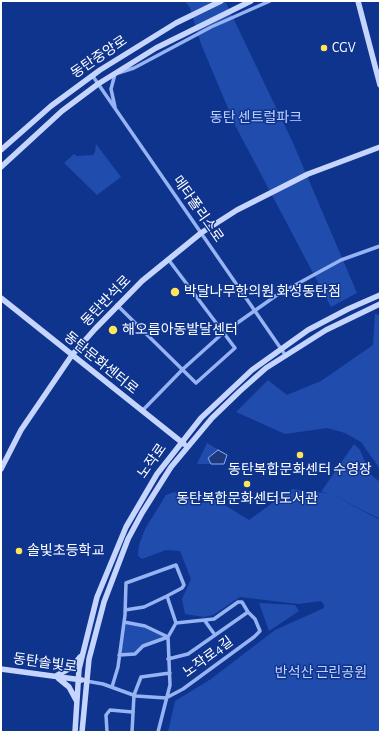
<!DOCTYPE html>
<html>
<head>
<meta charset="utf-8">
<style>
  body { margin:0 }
  #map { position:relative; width:381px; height:733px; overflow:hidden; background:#0f348e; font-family:"Alegreya Sans",sans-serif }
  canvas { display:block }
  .frame { position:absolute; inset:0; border:2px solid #fff; pointer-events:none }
</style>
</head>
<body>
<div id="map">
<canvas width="381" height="733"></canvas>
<div class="frame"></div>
</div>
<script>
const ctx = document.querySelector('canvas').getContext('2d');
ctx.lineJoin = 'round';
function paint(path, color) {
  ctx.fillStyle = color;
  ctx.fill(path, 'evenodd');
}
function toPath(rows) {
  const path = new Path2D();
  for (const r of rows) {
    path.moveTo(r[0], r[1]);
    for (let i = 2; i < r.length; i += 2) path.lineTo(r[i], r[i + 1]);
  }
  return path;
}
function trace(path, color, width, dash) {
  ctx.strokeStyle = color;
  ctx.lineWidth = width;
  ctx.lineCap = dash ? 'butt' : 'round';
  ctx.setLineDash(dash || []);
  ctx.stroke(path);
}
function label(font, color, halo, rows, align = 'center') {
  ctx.font = font + ' "Alegreya Sans","Noto Sans KR",sans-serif';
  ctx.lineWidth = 3;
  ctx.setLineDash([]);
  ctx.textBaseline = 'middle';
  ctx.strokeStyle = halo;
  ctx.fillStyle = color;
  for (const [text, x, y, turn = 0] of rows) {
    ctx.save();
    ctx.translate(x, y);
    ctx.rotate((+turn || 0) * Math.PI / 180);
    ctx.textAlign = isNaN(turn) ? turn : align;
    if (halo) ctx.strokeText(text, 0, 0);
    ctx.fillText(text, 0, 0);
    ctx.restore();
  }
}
const green = toPath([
  [185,1,225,1,293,143,357,293,331,307,236,127,201,44,190,8],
  [96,144,121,177,97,195,64,163,74,154,77,156,93,155,95,152],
  [375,314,380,315,380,469,361,442,345,433,327,428,285,434,236,412,268,380,287,395,321,381,373,345],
  [207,443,227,455,224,464,197,464],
  [354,444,360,450,370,474,380,482,380,519,331,494,321,492],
  [292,489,331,494,380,520,380,732,168,732,175,701,211,679,275,630,324,608,324,605,321,601,298,604,240,597,213,615,204,617,185,614,182,599,191,579,180,551,166,550,142,559,138,556,139,545,145,529,166,495,174,492,198,504,215,499,249,520],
  [259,603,295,605,299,611,269,631],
  [125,622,138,624,167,636,143,646,136,653,121,654]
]);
const water = toPath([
  [218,450,227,455,224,464,211,464,208,458,218,450]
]);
const street = toPath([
  [92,75,286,356],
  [115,107,111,89,115,74,134,68,211,27,270,1],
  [117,305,196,383,235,348,168,259],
  [142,411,183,369,223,333,277,295,341,260,380,246],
  [125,610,144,607,167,596],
  [205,621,215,635],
  [124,622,145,626,168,637,176,623],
  [119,655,135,654,143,646,168,637,170,685,158,732],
  [168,659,188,654,248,612],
  [86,681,103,684,136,696,166,698,183,689,254,637,260,631,255,619,248,612,242,602,238,602,214,619,176,623,167,596,182,588,184,585,176,565,126,583,125,615,118,667,112,687],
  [107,732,106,715,110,710,132,712],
  [132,732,134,695,141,677,170,673]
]);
const secondary = toPath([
  [358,1,380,85],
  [1,150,51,106,100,70,176,23,221,1],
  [1,167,62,111,98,84,156,48,251,1],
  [1,298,184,444],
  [1,469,21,430,72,355,95,329,142,281,201,233,237,210,308,174,380,147],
  [1,669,82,680],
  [56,676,72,667,80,657],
  [58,678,69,687,76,700],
  [75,732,79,669,97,597,126,527,157,474,201,418,252,370,308,330,348,309,380,295],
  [82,732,89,659,104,602,128,539,142,513,171,467,212,418,240,391,266,368,326,330,380,304]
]);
const markers = [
  [324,48,4,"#ffe658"],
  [175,292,5,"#ffe658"],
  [113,330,5,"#ffe658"],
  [300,455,4,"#ffe658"],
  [247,484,4,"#ffe658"],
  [19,551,4,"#ffe658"]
];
const poiNames = [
  ["CGV",332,48],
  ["박달나무한의원 화성동탄점",184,292],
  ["해오름아동발달센터",122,330],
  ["동탄복합문화센터 수영장",300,470,"center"],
  ["동탄복합문화센터도서관",247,499,"center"],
  ["솔빛초등학교",27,551]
];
const streetNames = [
  ["동탄중앙로",99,57,-34],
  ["메타폴리스로",198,209,55],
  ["동탄반석로",106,301,-46],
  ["동탄문화센터로",101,363,39],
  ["노작로",152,461,-55],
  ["노작로4길",208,657,-36],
  ["동탄솔빛로",45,663,8]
];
const parkNames = [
  ["동탄 센트럴파크",256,118],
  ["반석산 근린공원",321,673]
];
paint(green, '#204cad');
paint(water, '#1e3a7d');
trace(water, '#87abf7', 1);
trace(street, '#96b3f3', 3.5);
trace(secondary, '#c5d5fd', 5.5);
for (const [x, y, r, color] of markers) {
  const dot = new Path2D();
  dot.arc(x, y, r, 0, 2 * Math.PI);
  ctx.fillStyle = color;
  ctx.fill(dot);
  trace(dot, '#0f348e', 1.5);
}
label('14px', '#fff', '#0f348e', poiNames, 'left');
label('14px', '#fff', '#0f348e', streetNames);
label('14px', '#bdd1fe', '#0f348e', parkNames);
</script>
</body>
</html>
